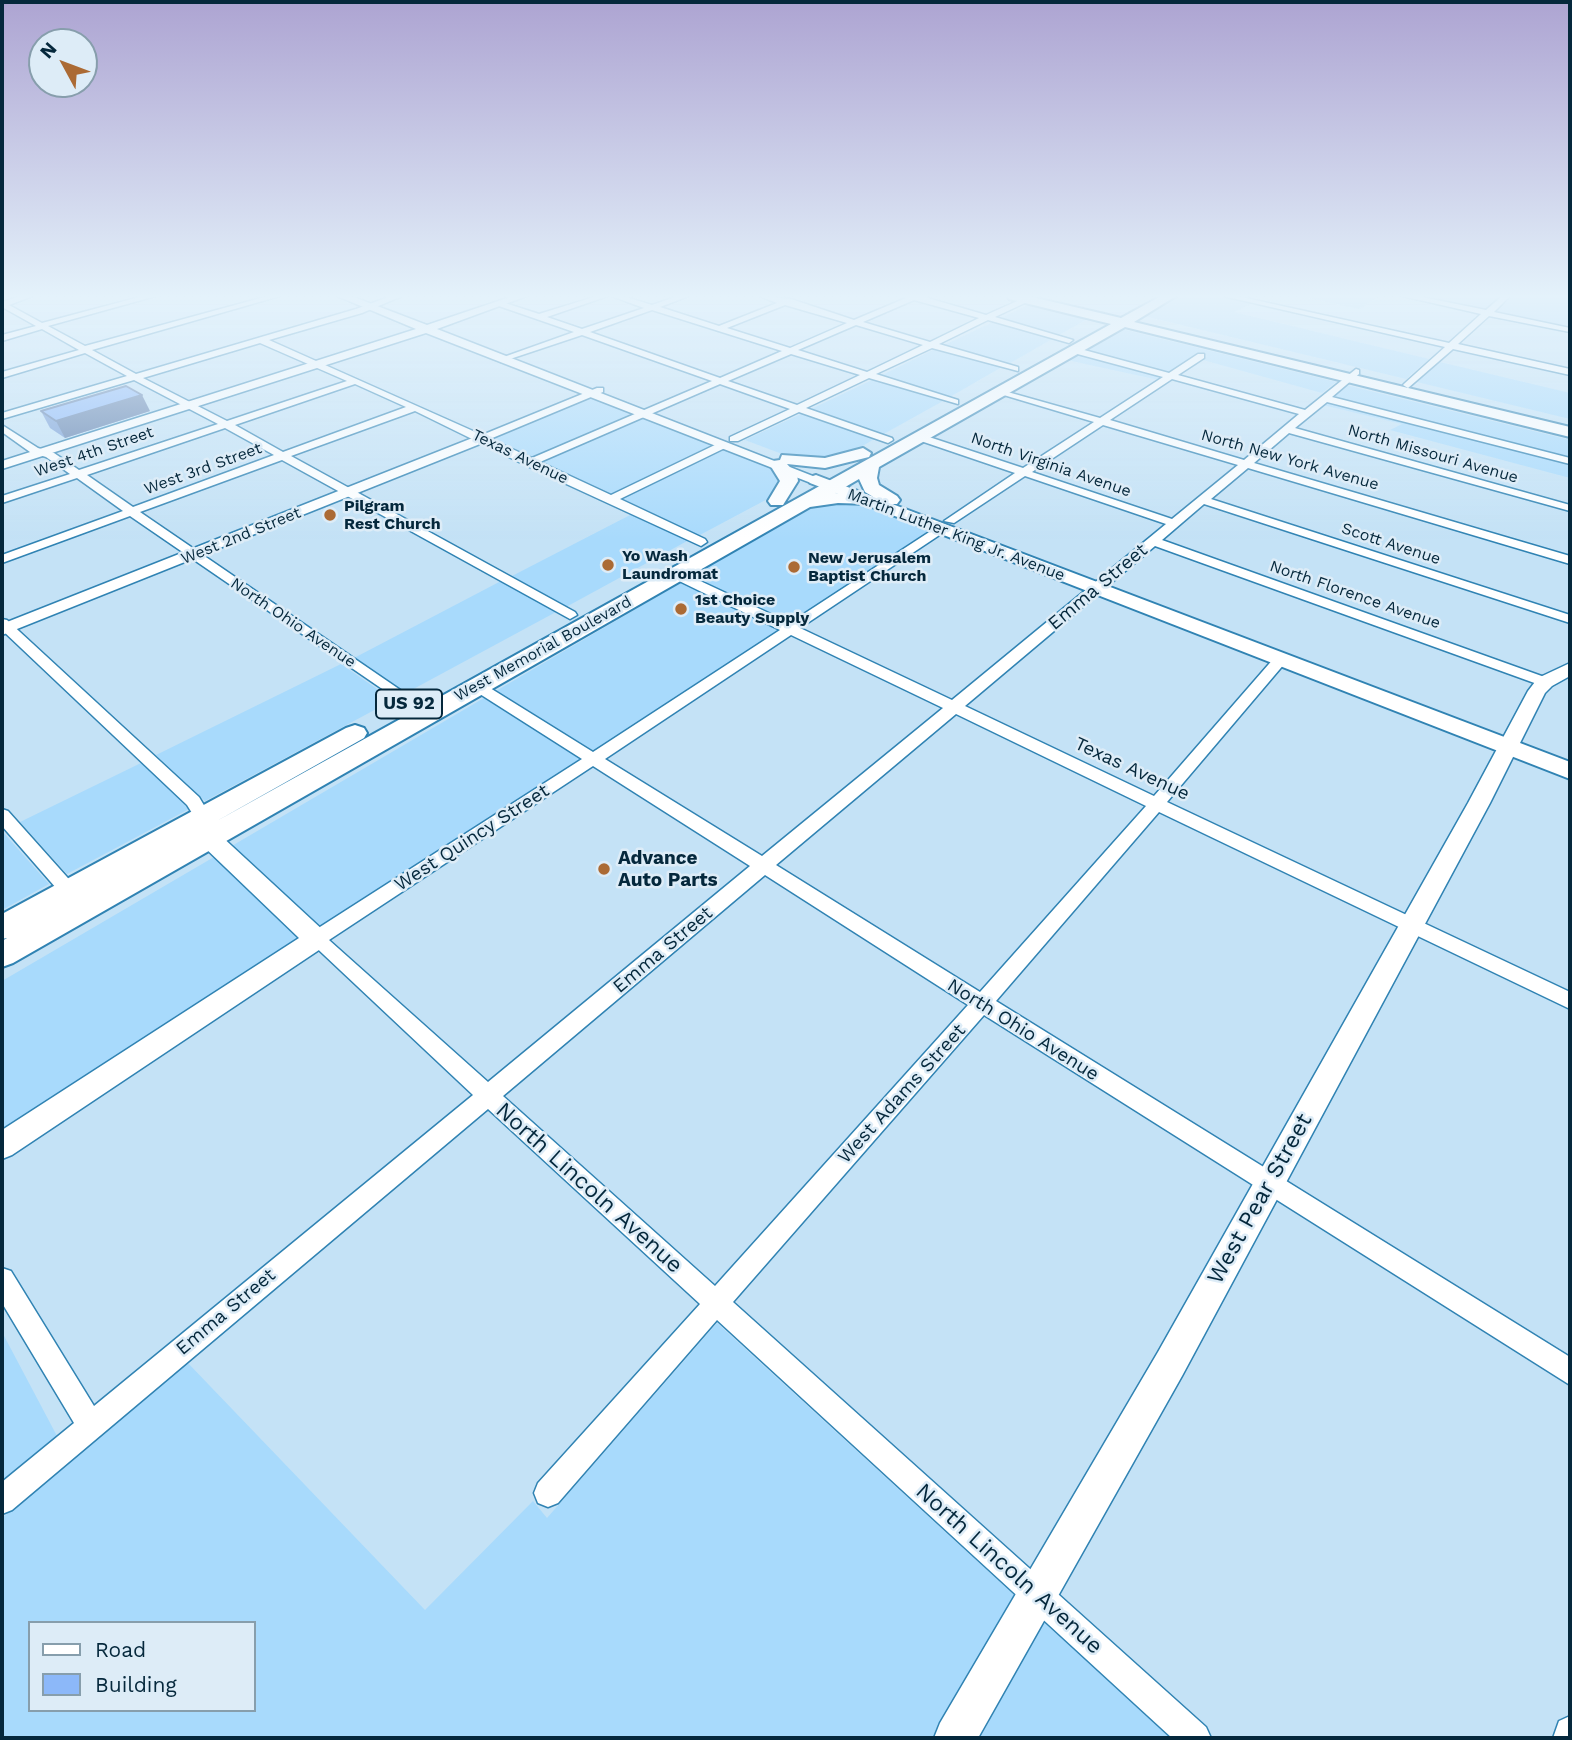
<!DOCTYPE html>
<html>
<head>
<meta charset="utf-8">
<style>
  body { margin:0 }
  #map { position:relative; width:1572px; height:1740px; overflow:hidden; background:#c4e2f6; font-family:"Work Sans",sans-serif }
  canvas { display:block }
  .frame { position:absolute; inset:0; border:4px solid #05283c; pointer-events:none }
  .legend { position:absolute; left:28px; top:1621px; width:228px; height:91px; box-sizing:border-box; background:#ddecf7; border:2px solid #879eac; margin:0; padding:9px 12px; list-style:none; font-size:21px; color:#05283c }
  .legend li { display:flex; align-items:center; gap:14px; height:35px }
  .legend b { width:35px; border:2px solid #879eac }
  .north { position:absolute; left:28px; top:28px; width:70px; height:70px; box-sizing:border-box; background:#ddecf7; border:2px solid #879eac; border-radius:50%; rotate:311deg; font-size:19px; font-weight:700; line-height:28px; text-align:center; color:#05283c }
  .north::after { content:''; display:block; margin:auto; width:24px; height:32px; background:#ab6a34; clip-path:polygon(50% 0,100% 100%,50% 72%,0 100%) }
</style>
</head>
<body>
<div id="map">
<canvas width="1572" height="1740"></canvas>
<div class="frame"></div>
<ul class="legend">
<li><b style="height:9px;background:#fff"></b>Road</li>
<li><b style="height:19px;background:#8cb8f9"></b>Building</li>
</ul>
<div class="north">N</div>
</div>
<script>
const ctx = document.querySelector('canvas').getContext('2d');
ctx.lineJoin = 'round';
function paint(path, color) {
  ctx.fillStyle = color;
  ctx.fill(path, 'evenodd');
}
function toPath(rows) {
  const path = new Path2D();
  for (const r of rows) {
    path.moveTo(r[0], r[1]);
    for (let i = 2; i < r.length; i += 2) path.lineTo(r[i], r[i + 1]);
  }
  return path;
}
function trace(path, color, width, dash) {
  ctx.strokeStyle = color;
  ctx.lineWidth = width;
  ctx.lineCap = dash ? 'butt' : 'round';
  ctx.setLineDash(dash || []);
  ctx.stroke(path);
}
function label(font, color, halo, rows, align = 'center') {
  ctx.font = font + ' "Work Sans",sans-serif';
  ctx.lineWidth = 5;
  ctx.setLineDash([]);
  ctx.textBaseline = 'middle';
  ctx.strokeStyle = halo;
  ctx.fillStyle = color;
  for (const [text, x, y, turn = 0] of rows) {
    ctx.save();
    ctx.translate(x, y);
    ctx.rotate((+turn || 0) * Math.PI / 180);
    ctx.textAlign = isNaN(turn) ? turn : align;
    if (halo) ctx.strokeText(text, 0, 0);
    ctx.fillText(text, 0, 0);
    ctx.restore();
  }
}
const built = toPath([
  [1180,296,1221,296,1253,303,1234,312,1429,359,1406,379,1144,316],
  [1299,296,1380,296,1359,309],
  [1412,296,1500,296,1484,311],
  [1512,296,1570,296,1570,328,1494,313],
  [1034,302,1091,317,1059,335,999,319],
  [995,321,1054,338,1007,365,942,346],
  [1122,329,1336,382,1322,393,1203,360,1207,356,1198,354,1168,374,1083,351],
  [937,348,1002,367,948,398,880,376],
  [1078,354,1164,376,1159,380,1067,360],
  [1440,362,1570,393,1570,419,1417,382],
  [874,379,943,401,882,435,809,410],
  [1346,385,1570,440,1570,459,1331,398],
  [591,396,636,413,530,460,487,439],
  [1327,401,1570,464,1570,478,1390,430,1402,424,1323,405],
  [803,413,876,438,849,454,832,458,790,457,745,440],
  [644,416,715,445,609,496,537,463],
  [724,448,774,467,782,475,775,495,698,536,618,500],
  [840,501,862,502,932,529,790,624,691,577,813,505],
  [632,514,689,540,566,607,512,576],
  [501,581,556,612,406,693,354,658],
  [682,582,781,629,594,751,496,691],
  [341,664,393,700,205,801,156,755],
  [484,698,583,759,318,928,230,847],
  [141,763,189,809,67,874,20,822],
  [2,831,49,884,2,910],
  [214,857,302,939,2,1136,2,981],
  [717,1323,1014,1595,933,1738,2,1738,2,1518,186,1361,425,1610,533,1501,547,1518],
  [30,1623,254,1623,254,1710,30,1710],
  [2,1332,57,1436,2,1483],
  [1043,1622,1078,1652,1171,1738,980,1738]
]);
const minor = toPath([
  [21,296,33,296,9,305,42,323,143,296,156,296,48,326,85,346,268,296,280,296,92,350,136,374,356,309,391,296,402,296,362,313,269,340,482,435,597,388,603,388,603,392,490,439,532,458,712,381,582,335,501,362,501,358,574,332,496,305,499,301,539,314,597,296,608,296,547,317,582,329,644,308,611,296,623,296,652,305,678,296,689,296,660,307,719,326,777,303,759,296,791,299,854,320,906,298,903,296,921,296,986,315,1026,297,1029,301,995,317,1073,340,1069,343,988,320,939,344,1018,367,1018,371,932,348,876,374,958,400,958,404,869,378,806,408,892,438,893,440,888,443,799,412,738,441,730,441,730,437,790,409,720,384,540,462,611,495,719,443,727,443,727,447,620,499,705,539,707,542,701,546,525,465,415,411,291,456,575,612,577,615,570,619,282,460,140,512,415,700,417,703,410,708,130,516,2,563,2,555,123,511,77,478,2,503,2,496,70,474,46,457,30,452,2,432,2,425,38,448,54,453,79,470,218,424,134,380,2,419,2,413,127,376,85,353,2,378,2,372,79,350,42,329,2,341,2,335,36,326,2,307,2,302,21,296],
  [914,300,979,318,930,342,863,322,914,300],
  [785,305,847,323,790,348,727,328,785,305],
  [652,310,782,351,720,378,590,332,652,310],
  [856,325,923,345,867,372,798,350,856,325],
  [260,343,347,381,227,421,143,378,260,343],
  [791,354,860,375,797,405,728,381,791,354],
  [355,384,406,407,283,452,235,425,355,384],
  [225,428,274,455,133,507,87,475,225,428],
  [1223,296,1237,296,1449,343,1481,314,1402,296,1417,296,1486,310,1502,296,1510,296,1494,312,1570,328,1570,332,1489,316,1458,344,1570,369,1570,375,1453,349,1408,388,1403,385,1405,383,1445,347,1223,296],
  [1073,347,1169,373,1198,354,1204,354,1204,358,1178,375,1305,410,1356,369,1359,370,1359,374,1332,397,1570,458,1570,464,1327,402,1295,428,1570,505,1570,511,1289,433,1254,463,1570,556,1570,564,1248,468,1211,499,1570,615,1570,623,1204,504,1162,540,1550,679,1552,682,1550,685,1540,685,1155,546,965,706,1154,796,1275,657,1285,657,1285,663,1167,802,1570,992,1570,1009,1159,812,996,1001,1570,1357,1570,1385,984,1015,733,1302,1206,1727,1211,1738,1172,1738,717,1320,558,1503,548,1507,538,1503,534,1493,538,1483,700,1304,488,1109,12,1510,2,1514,2,1482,74,1423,2,1303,2,1268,11,1271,94,1406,473,1095,307,939,309,934,582,759,472,689,470,686,472,683,482,683,593,752,780,630,673,578,673,572,681,572,790,623,940,525,946,529,944,532,800,628,952,700,1166,524,1025,476,954,523,944,521,1015,473,915,439,915,435,923,435,1023,468,1094,422,997,393,997,389,1100,418,1163,377,1070,352,1069,350,1073,347],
  [1172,379,1299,414,1244,460,1110,420,1172,379],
  [1103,425,1238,465,1172,519,1032,472,1103,425],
  [791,635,943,708,762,856,605,759,791,635],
  [956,714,1146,806,980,992,776,865,956,714],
  [593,766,750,866,488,1082,329,940,593,766],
  [765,875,968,1005,715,1286,503,1096,765,875],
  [2,619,7,620,199,797,211,817,209,821,197,821,187,805,2,630,2,619],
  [2,809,8,811,75,886,78,891,75,896,63,896,2,826,2,809],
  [1570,1716,1570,1738,1553,1738,1559,1721,1570,1716]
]);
const tertiary = toPath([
  [337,296,351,296,427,325,513,296,527,296,437,329,823,480,816,484,811,483,426,333,2,469,2,461,416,329,337,296],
  [480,435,487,439,485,442,2,635,2,624,480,435],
  [1570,663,1570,676,1552,686,1545,693,1490,803,1182,1376,978,1738,934,1738,940,1723,1158,1352,1468,803,1528,691,1538,678,1570,663],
  [203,812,211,815,219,834,325,932,328,939,325,946,12,1155,2,1159,2,1130,299,938,201,844,192,820,195,815,203,812]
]);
const secondary = toPath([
  [816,475,1570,762,1570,779,810,483,808,480,810,477,816,475]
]);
const primary = toPath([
  [1007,296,1028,296,1121,318,1161,296,1176,296,1134,322,1570,427,1570,437,1125,327,879,467,877,478,879,485,897,496,900,500,897,504,885,504,865,492,859,479,835,493,870,496,873,500,870,504,838,503,810,507,13,963,2,967,2,941,7,938,2,939,2,914,346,728,355,725,364,728,367,733,364,738,215,822,1111,324,1009,299,1007,296],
  [863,448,871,453,869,457,825,468,787,464,797,475,798,481,783,505,771,505,768,501,780,481,770,465,773,461,780,460,782,455,825,458,863,448]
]);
const wall = toPath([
  [41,411,150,411,65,438,50,428]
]);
const shadedWall = toPath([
  [142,395,150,411,65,438,56,421]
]);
const building = toPath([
  [126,386,142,395,56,421,41,411,126,386]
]);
const markers = [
  [330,515,7,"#ab6a34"],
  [608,565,7,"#ab6a34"],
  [794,567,7,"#ab6a34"],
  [681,609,7,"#ab6a34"],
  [604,869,7,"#ab6a34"]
];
const farStreetnames = [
  ["West 4th Street",94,452,-19],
  ["North Missouri Avenue",1433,454,16],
  ["Texas Avenue",520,457,26],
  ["North New York Avenue",1290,460,16],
  ["North Virginia Avenue",1051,465,19],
  ["West 3rd Street",203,469,-20],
  ["Martin Luther King Jr. Avenue",956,535,21],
  ["West 2nd Street",241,536,-22],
  ["Scott Avenue",1391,544,18],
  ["North Florence Avenue",1355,595,19],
  ["North Ohio Avenue",293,623,34],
  ["West Memorial Boulevard",543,649,-29]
];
const farPoinames = [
  ["Pilgram",344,506],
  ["Rest Church",344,524],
  ["Yo Wash",622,556],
  ["Laundromat",622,574],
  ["New Jerusalem",808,558],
  ["Baptist Church",808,576],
  ["1st Choice",695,600],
  ["Beauty Supply",695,618]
];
const shields = [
  [409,704,66]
];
const shieldNames = [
  ["US 92",409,704]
];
const streetNames = [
  ["Emma Street",1098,587,-40],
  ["Texas Avenue",1132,769,25],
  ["West Quincy Street",472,838,-33],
  ["Emma Street",663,950,-40],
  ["North Ohio Avenue",1023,1030,32],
  ["West Adams Street",902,1094,-48],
  ["Emma Street",226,1312,-40]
];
const poiNames = [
  ["Advance",618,858],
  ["Auto Parts",618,880]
];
const nearStreetnames = [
  ["North Lincoln Avenue",589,1188,42],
  ["West Pear Street",1260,1199,-61],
  ["North Lincoln Avenue",1009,1569,42]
];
paint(built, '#a8dafc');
trace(minor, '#3083b3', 3);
trace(tertiary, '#3083b3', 3);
trace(secondary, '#3083b3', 4);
trace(primary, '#3083b3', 4);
paint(minor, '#fff');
paint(tertiary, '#fff');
paint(secondary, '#fff');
paint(primary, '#fff');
paint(wall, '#789ed6');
paint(shadedWall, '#6281ae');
paint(building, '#8cb8f9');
trace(building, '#6281ae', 2);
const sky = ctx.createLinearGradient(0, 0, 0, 539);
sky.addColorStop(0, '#ada4d2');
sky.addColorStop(0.55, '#e4f2fb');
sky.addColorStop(1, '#e4f2fb00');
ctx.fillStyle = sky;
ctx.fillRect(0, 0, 1572, 539);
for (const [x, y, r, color] of markers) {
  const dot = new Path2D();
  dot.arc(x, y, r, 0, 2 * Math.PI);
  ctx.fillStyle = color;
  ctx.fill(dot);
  trace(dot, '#ddecf7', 2.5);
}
label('16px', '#05283c', '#ddecf7', farStreetnames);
label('bold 16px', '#05283c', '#ddecf7', farPoinames, 'left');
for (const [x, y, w] of shields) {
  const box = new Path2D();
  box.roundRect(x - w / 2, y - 14.5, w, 29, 5);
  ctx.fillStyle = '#ddecf7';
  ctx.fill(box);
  trace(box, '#05283c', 2);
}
label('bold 18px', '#05283c', null, shieldNames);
label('19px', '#05283c', '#ddecf7', streetNames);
label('bold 19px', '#05283c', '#ddecf7', poiNames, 'left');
label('23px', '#05283c', '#ddecf7', nearStreetnames);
</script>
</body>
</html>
